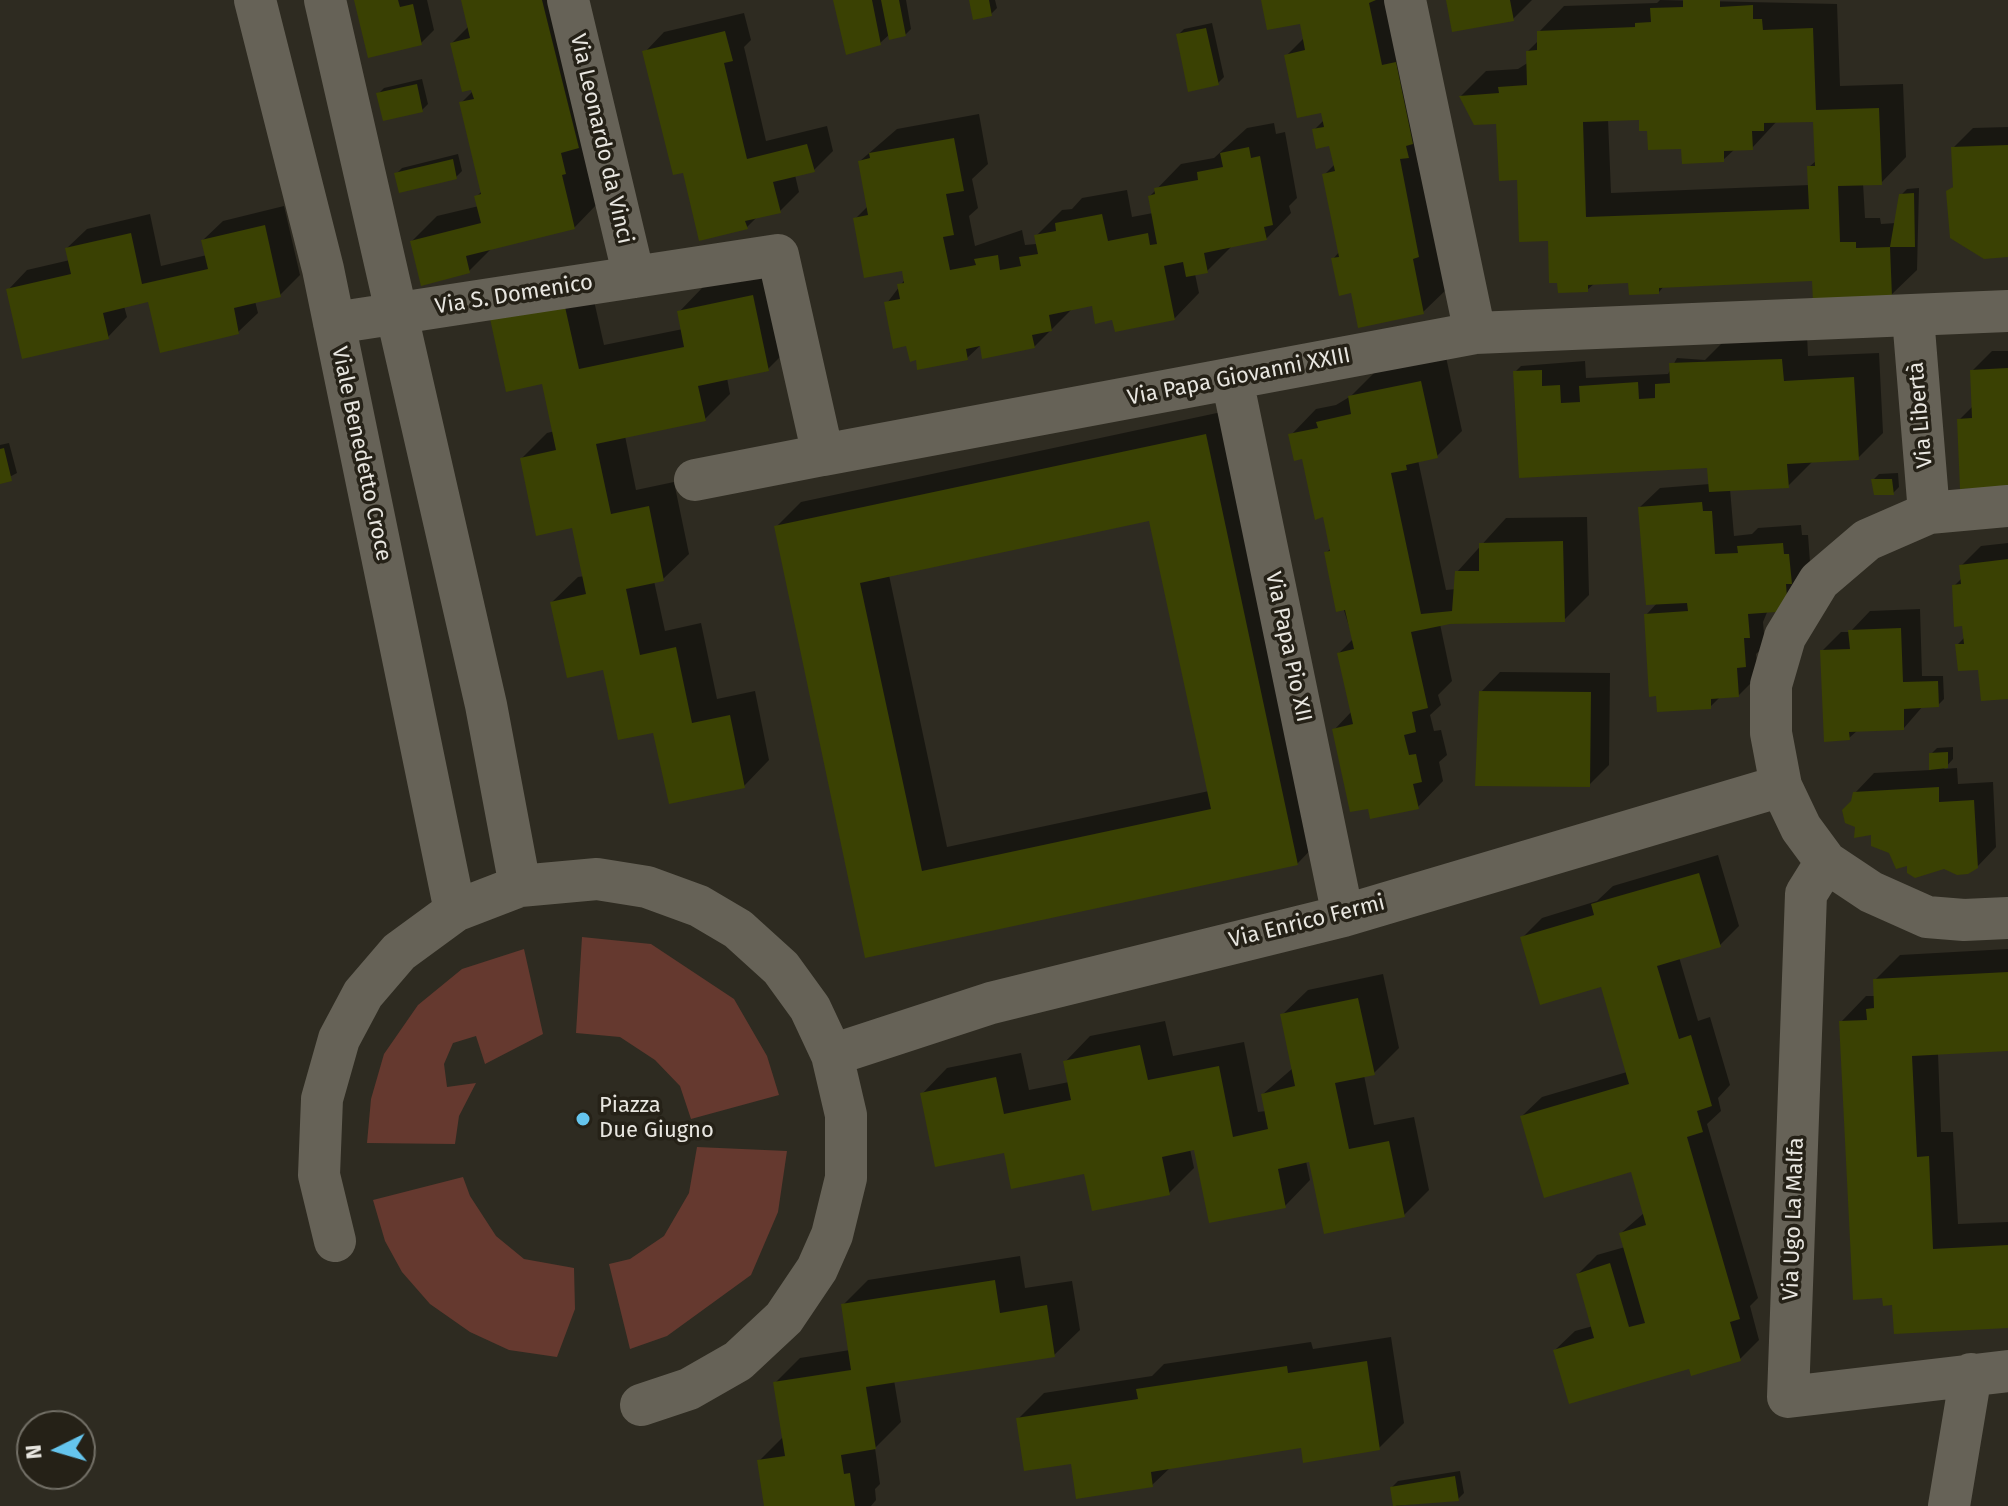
<!DOCTYPE html>
<html>
<head>
<meta charset="utf-8">
<style>
  body { margin:0 }
  #map { position:relative; width:2008px; height:1506px; overflow:hidden; background:#2e2b21; font-family:"Fira Sans",sans-serif }
  canvas { display:block }
  .north { position:absolute; left:16px; top:1410px; width:80px; height:80px; box-sizing:border-box; background:#252117; border:2px solid #737067; border-radius:50%; rotate:265deg; font-size:22px; font-weight:700; line-height:32px; text-align:center; color:#e8e6e0 }
  .north::after { content:''; display:block; margin:auto; width:28px; height:36px; background:#65c5ee; clip-path:polygon(50% 0,100% 100%,50% 72%,0 100%) }
</style>
</head>
<body>
<div id="map">
<canvas width="2008" height="1506"></canvas>
<div class="north">N</div>
</div>
<script>
const ctx = document.querySelector('canvas').getContext('2d');
ctx.lineJoin = 'round';
function paint(path, color) {
  ctx.fillStyle = color;
  ctx.fill(path, 'evenodd');
}
function toPath(rows) {
  const path = new Path2D();
  for (const r of rows) {
    path.moveTo(r[0], r[1]);
    for (let i = 2; i < r.length; i += 2) path.lineTo(r[i], r[i + 1]);
  }
  return path;
}
function trace(path, color, width, dash) {
  ctx.strokeStyle = color;
  ctx.lineWidth = width;
  ctx.lineCap = dash ? 'butt' : 'round';
  ctx.setLineDash(dash || []);
  ctx.stroke(path);
}
function label(font, color, halo, rows, align = 'center') {
  ctx.font = font + ' "Fira Sans",sans-serif';
  ctx.lineWidth = 7;
  ctx.setLineDash([]);
  ctx.textBaseline = 'middle';
  ctx.strokeStyle = halo;
  ctx.fillStyle = color;
  for (const [text, x, y, turn = 0] of rows) {
    ctx.save();
    ctx.translate(x, y);
    ctx.rotate((+turn || 0) * Math.PI / 180);
    ctx.textAlign = isNaN(turn) ? turn : align;
    if (halo) ctx.strokeText(text, 0, 0);
    ctx.fillText(text, 0, 0);
    ctx.restore();
  }
}
const green = toPath([
  [582,937,651,944,734,999,767,1056,779,1095,691,1119,680,1086,655,1060,620,1037,576,1033],
  [524,949,543,1034,485,1064,476,1036,453,1043,444,1064,447,1087,476,1083,459,1116,455,1144,367,1143,371,1099,384,1054,418,1005,462,969],
  [697,1147,787,1151,778,1212,751,1275,667,1336,630,1349,609,1264,630,1259,664,1236,689,1193],
  [463,1177,470,1196,496,1236,524,1259,574,1268,575,1309,557,1357,509,1350,470,1332,430,1304,402,1272,385,1241,373,1200]
]);
const shadow = toPath([
  [356,0,427,0,434,30,421,43],
  [463,0,573,0,599,202,574,228,493,247,469,271,412,241,437,216,479,206,477,196,482,191,461,103,478,86,452,43,469,26],
  [835,0,906,0,911,29,905,35,890,34,880,43],
  [971,0,995,0,997,8,991,14],
  [1263,0,1399,0,1449,287,1423,312,1353,291,1333,259,1340,251,1324,175,1335,164,1331,144,1314,130,1325,119,1323,111,1286,56,1305,37,1301,21],
  [1448,0,1532,0,1513,19],
  [1660,0,1837,4,1840,86,1903,84,1906,157,1881,183,1863,183,1865,218,1880,218,1881,224,1896,223,1901,195,1907,189,1919,188,1917,270,1891,295,1814,279,1665,285,1659,292,1630,281,1595,283,1587,290,1519,178,1498,122,1461,96,1486,71,1518,69,1529,62,1528,51,1539,40,1539,32,1564,6,1657,3],
  [1641,117,1648,129,1683,147,1723,160,1735,149,1752,148,1777,121,1815,120,1817,160,1809,167,1810,185,1611,193,1608,119],
  [744,13,751,40,744,47,766,141,827,126,833,151,814,170,795,175,799,192,780,211,757,217,747,227,684,170,645,52,664,32],
  [1212,23,1224,77,1218,83,1178,35,1184,29],
  [422,79,428,104,422,110,378,94,384,88],
  [979,114,988,164,972,179,978,208,969,216,975,246,1022,230,1025,245,1036,244,1036,236,1062,210,1072,209,1082,198,1127,190,1132,217,1153,213,1150,196,1181,164,1214,158,1247,128,1274,123,1276,134,1285,132,1297,198,1289,206,1291,213,1266,239,1233,245,1207,271,1195,274,1199,293,1174,319,1114,318,1093,304,1073,308,1034,347,982,344,967,358,918,358,887,303,906,278,903,268,855,219,868,206,860,161,897,129],
  [2008,127,2008,255,1948,192,1955,185,1953,148,1973,128],
  [458,154,462,171,456,177,396,174,402,168],
  [284,206,300,275,280,295,255,301,258,313,238,332,149,300,124,306,127,317,108,337,8,290,27,270,70,260,67,248,87,229,150,214,161,266,207,255,203,240,223,221],
  [778,271,793,344,768,369,727,378,730,394,705,419,625,436,636,490,674,482,689,554,663,579,654,581,665,631,701,623,717,699,755,691,769,760,744,786,655,730,552,602,578,577,585,576,574,525,522,458,547,433,555,431,544,382,508,390,588,274,604,345,683,329,679,312,704,286],
  [1807,335,1808,356,1879,353,1883,433,1858,458,1813,461,1788,486,1730,489,1734,536,1752,534,1758,528,1801,525,1802,535,1808,535,1810,562,1795,590,1768,610,1763,622,1765,646,1756,654,1758,676,1738,696,1721,696,1710,707,1646,615,1658,602,1640,507,1660,488,1710,484,1709,466,1520,476,1515,372,1521,366,1585,361,1586,378,1668,374,1677,358,1705,360,1727,338],
  [1992,351,2008,351,2008,485,1959,420,1973,406,1972,371],
  [1446,357,1462,431,1437,456,1418,460,1446,590,1456,589,1457,572,1506,518,1587,517,1589,595,1564,620,1440,624,1452,681,1438,695,1441,705,1430,715,1434,731,1441,730,1447,755,1439,762,1443,781,1418,807,1334,730,1352,711,1339,653,1353,639,1326,553,1332,547,1325,515,1303,457,1291,435,1316,409,1336,405,1351,396,1375,372],
  [1231,410,1322,838,1297,864,867,956,776,527,801,502],
  [1151,519,1209,791,947,847,889,575],
  [9,443,17,473,0,482,0,445],
  [1898,473,1899,487,1893,493,1874,479,1879,474],
  [2008,543,2008,697,1957,645,1965,637,1954,586,1963,577,1962,565,1981,546],
  [1920,609,1922,676,1943,676,1944,699,1938,705,1923,706,1904,728,1858,730,1849,738,1822,651,1841,632,1850,632,1870,611],
  [1500,672,1610,673,1609,765,1589,785,1481,692],
  [1953,747,1953,759,1944,769,1957,768,1958,784,1993,782,1996,847,1977,867,1908,864,1873,833,1853,802,1855,793,1874,773,1931,770,1931,754,1937,748],
  [1718,855,1739,926,1720,945,1679,957,1698,1021,1710,1017,1730,1085,1718,1098,1721,1111,1707,1124,1758,1298,1750,1306,1759,1340,1740,1359,1690,1366,1555,1350,1575,1331,1593,1326,1578,1274,1597,1255,1625,1247,1621,1233,1644,1213,1632,1170,1522,1116,1542,1097,1627,1072,1602,985,1522,938,1542,918,1597,901,1613,886],
  [2008,949,2008,1049,1938,1053,1941,1132,1953,1132,1958,1224,2008,1222,2008,1326,1894,1303,1841,1022,1866,996,1875,996,1875,980,1900,955],
  [1383,974,1399,1048,1374,1073,1364,1075,1374,1125,1414,1117,1429,1190,1404,1215,1311,1160,1306,1161,1310,1180,1285,1206,1196,1148,1190,1149,1194,1168,1169,1193,1006,1151,922,1094,947,1068,1021,1053,1029,1090,1069,1082,1065,1062,1090,1036,1165,1021,1173,1056,1244,1042,1258,1112,1266,1111,1263,1094,1293,1068,1282,1015,1308,990],
  [1020,1256,1025,1288,1072,1281,1080,1330,1054,1355,894,1380,901,1422,875,1448,880,1484,875,1489,876,1500,871,1506,766,1506,759,1461,784,1436,775,1383,800,1358,850,1350,843,1305,868,1280],
  [1391,1337,1404,1423,1379,1448,1303,1446,1171,1467,1152,1485,1072,1461,1018,1419,1044,1393,1152,1376,1164,1364,1311,1342,1313,1349],
  [1460,1471,1464,1493,1458,1499,1396,1506,1392,1487,1398,1481]
]);
const building = toPath([
  [354,0,398,0,400,7,413,4,422,45,368,58],
  [461,0,542,0,579,148,561,153,566,174,562,175,575,229,466,256,470,273,421,286,410,241,481,223,474,196,481,194,459,102,474,99,471,90,462,92,450,43,470,38],
  [833,0,872,0,881,45,846,55],
  [881,0,899,0,906,36,889,40],
  [969,0,989,0,992,16,973,20],
  [1261,0,1376,0,1369,3,1382,65,1396,62,1413,144,1406,146,1409,158,1400,159,1419,257,1413,259,1424,314,1358,328,1351,293,1339,296,1331,258,1339,257,1322,174,1335,171,1329,146,1316,149,1312,129,1324,127,1321,113,1297,118,1284,55,1305,50,1300,24,1267,30],
  [1446,0,1510,0,1514,21,1452,32],
  [1683,0,1720,0,1720,7,1753,5,1753,19,1762,19,1763,30,1813,28,1816,110,1879,108,1882,185,1838,186,1840,242,1856,242,1856,248,1890,247,1892,297,1813,301,1812,281,1659,288,1659,294,1629,295,1628,283,1588,285,1588,292,1558,293,1557,283,1549,283,1548,241,1519,242,1517,180,1499,181,1496,124,1474,125,1459,96,1499,93,1498,87,1527,85,1526,51,1537,50,1537,31,1635,27,1635,23,1651,22,1650,8,1683,7],
  [1639,120,1639,131,1647,131,1648,150,1681,149,1682,164,1724,162,1724,151,1753,150,1752,131,1764,131,1764,123,1813,122,1815,166,1807,166,1809,209,1586,217,1583,122],
  [1206,28,1219,85,1188,92,1176,34],
  [725,31,733,61,724,63,747,159,807,144,815,172,773,182,781,213,745,221,748,229,699,241,683,173,673,175,642,51],
  [417,84,423,112,383,121,376,93],
  [954,138,964,191,946,194,954,235,943,237,950,270,976,265,974,259,998,255,1000,270,1021,266,1019,257,1038,254,1034,235,1056,231,1055,223,1102,214,1108,241,1148,233,1150,245,1157,244,1148,196,1155,194,1154,188,1198,180,1197,172,1223,167,1220,153,1249,147,1251,158,1260,156,1273,225,1264,227,1267,240,1204,253,1208,273,1186,277,1183,262,1164,266,1175,320,1115,332,1112,320,1095,324,1092,306,1049,315,1052,331,1032,335,1035,348,982,359,980,346,966,349,968,360,917,370,916,360,910,362,906,346,893,349,884,302,900,299,897,284,904,283,902,271,864,278,853,218,868,215,858,161,870,158,869,153],
  [2008,145,2008,257,1984,259,1950,238,1946,191,1953,187,1951,147],
  [453,159,457,179,399,193,394,173],
  [1914,193,1915,247,1890,247,1899,194],
  [265,225,281,297,234,308,239,334,160,353,148,302,103,313,109,339,22,359,6,289,71,274,65,248,131,233,142,284,208,269,201,240],
  [753,295,769,371,698,386,706,421,596,444,611,514,649,506,664,581,626,589,640,655,676,647,692,723,730,715,745,788,669,804,653,733,618,740,603,670,567,678,550,602,586,594,572,528,536,536,520,458,556,450,542,384,506,392,489,314,563,298,579,369,684,347,677,311],
  [1782,359,1784,381,1854,377,1859,460,1787,464,1789,488,1709,492,1707,468,1519,478,1513,371,1542,370,1542,386,1560,385,1561,403,1580,402,1579,386,1638,382,1639,399,1655,398,1655,384,1670,383,1669,363],
  [2008,368,2008,487,1960,489,1957,419,1972,418,1970,370],
  [1421,381,1438,458,1406,465,1407,470,1391,473,1421,614,1452,611,1455,571,1479,571,1479,543,1563,541,1565,622,1450,624,1411,632,1428,708,1412,712,1416,732,1404,735,1409,755,1416,754,1422,782,1413,784,1419,809,1370,819,1368,809,1350,812,1332,729,1353,724,1337,653,1354,649,1345,610,1336,612,1324,552,1330,551,1323,517,1315,520,1302,459,1294,461,1288,434,1318,428,1316,422,1351,414,1348,396],
  [1206,434,1298,865,865,958,774,526],
  [1149,521,1211,809,922,871,860,583],
  [4,448,12,481,0,484,0,449],
  [1871,479,1892,479,1894,495,1874,495],
  [1702,502,1703,511,1712,511,1715,554,1738,553,1737,546,1783,543,1784,554,1789,554,1792,584,1786,584,1787,598,1776,612,1748,614,1750,638,1744,638,1746,667,1737,668,1739,697,1711,699,1711,709,1657,712,1656,696,1649,697,1644,614,1688,611,1687,603,1646,605,1638,507],
  [2008,559,2008,699,1981,701,1978,670,1958,671,1955,644,1964,644,1962,626,1954,627,1952,585,1961,584,1959,565],
  [1901,628,1903,682,1938,681,1939,707,1904,709,1904,730,1849,732,1850,740,1824,742,1820,650,1850,649,1848,630],
  [1479,691,1591,692,1590,787,1475,786],
  [1948,752,1948,768,1929,770,1929,753],
  [1939,787,1939,802,1974,800,1978,868,1968,874,1957,875,1944,869,1915,878,1907,873,1907,866,1896,869,1889,853,1871,846,1871,835,1854,838,1855,827,1845,823,1842,810,1851,801,1853,792],
  [1699,873,1721,947,1657,966,1679,1039,1691,1035,1712,1106,1697,1111,1703,1132,1687,1137,1740,1319,1730,1322,1741,1361,1691,1376,1689,1369,1569,1404,1553,1350,1594,1338,1576,1274,1610,1263,1629,1327,1645,1323,1619,1233,1646,1225,1631,1172,1544,1198,1520,1116,1629,1084,1601,987,1540,1005,1520,937,1594,915,1591,904],
  [2008,972,2008,1051,1912,1056,1917,1157,1929,1156,1933,1249,2008,1245,2008,1328,1894,1334,1892,1305,1883,1306,1882,1298,1853,1300,1839,1021,1867,1020,1866,1009,1874,1008,1873,979],
  [1358,998,1375,1075,1335,1083,1349,1149,1389,1141,1405,1217,1324,1234,1309,1162,1278,1169,1286,1208,1209,1223,1194,1150,1162,1157,1170,1195,1092,1211,1084,1174,1011,1189,1004,1153,935,1167,920,1093,996,1077,1004,1114,1071,1100,1063,1061,1140,1045,1148,1080,1219,1066,1233,1137,1268,1129,1261,1094,1295,1086,1280,1014],
  [995,1280,1000,1313,1047,1305,1055,1357,866,1387,876,1449,841,1455,844,1474,850,1473,855,1506,764,1506,757,1460,785,1456,773,1382,851,1370,841,1304],
  [1367,1361,1380,1450,1303,1463,1301,1448,1151,1472,1153,1487,1076,1499,1071,1464,1024,1471,1016,1418,1138,1399,1136,1389,1287,1366,1288,1373],
  [1455,1476,1459,1501,1393,1506,1390,1487]
]);
const street = toPath([
  [255,0,323,269,455,911],
  [325,0,486,705,520,886],
  [568,0,634,277],
  [1405,0,1475,333],
  [1913,317,1929,513],
  [334,323,778,255,823,455,1475,333,2008,311],
  [1232,379,1343,916],
  [695,480,823,455],
  [2008,506,1929,513,1867,540,1819,581,1785,637,1771,685,1771,733,1781,786,1801,828,1826,862,1871,892,1927,917,1964,920,2008,918],
  [1826,862,1806,894,1788,1397,2008,1371],
  [832,1055,991,1003,1343,916,1781,786],
  [335,1241,319,1175,322,1099,339,1039,363,994,399,952,455,911,520,886,597,879,647,887,699,906,738,929,781,968,810,1008,832,1055,846,1115,846,1178,832,1235,817,1269,784,1318,738,1361,689,1389,641,1405],
  [1949,1506,1971,1374]
]);
const markers = [
  [583,1119,8,"#65c5ee"]
];
const streetNames = [
  ["Via Leonardo da Vinci",601,139,77],
  ["Via S. Domenico",514,295,-9],
  ["Via Papa Giovanni XXIII",1239,377,-11],
  ["Via Libertà",1921,415,-95],
  ["Viale Benedetto Croce",361,454,78],
  ["Via Papa Pio XII",1288,647,78],
  ["Via Enrico Fermi",1307,922,-14],
  ["Via Ugo La Malfa",1794,1219,-88]
];
const poiNames = [
  ["Piazza",599,1106],
  ["Due Giugno",599,1131]
];
paint(green, '#65392f');
paint(shadow, '#0007');
paint(building, '#3a4103');
trace(street, '#666257', 42);
for (const [x, y, r, color] of markers) {
  const dot = new Path2D();
  dot.arc(x, y, r, 0, 2 * Math.PI);
  ctx.fillStyle = color;
  ctx.fill(dot);
  trace(dot, '#252117', 3);
}
label('22px', '#e8e6e0', '#252117', streetNames);
label('22px', '#e8e6e0', '#252117', poiNames, 'left');
</script>
</body>
</html>
